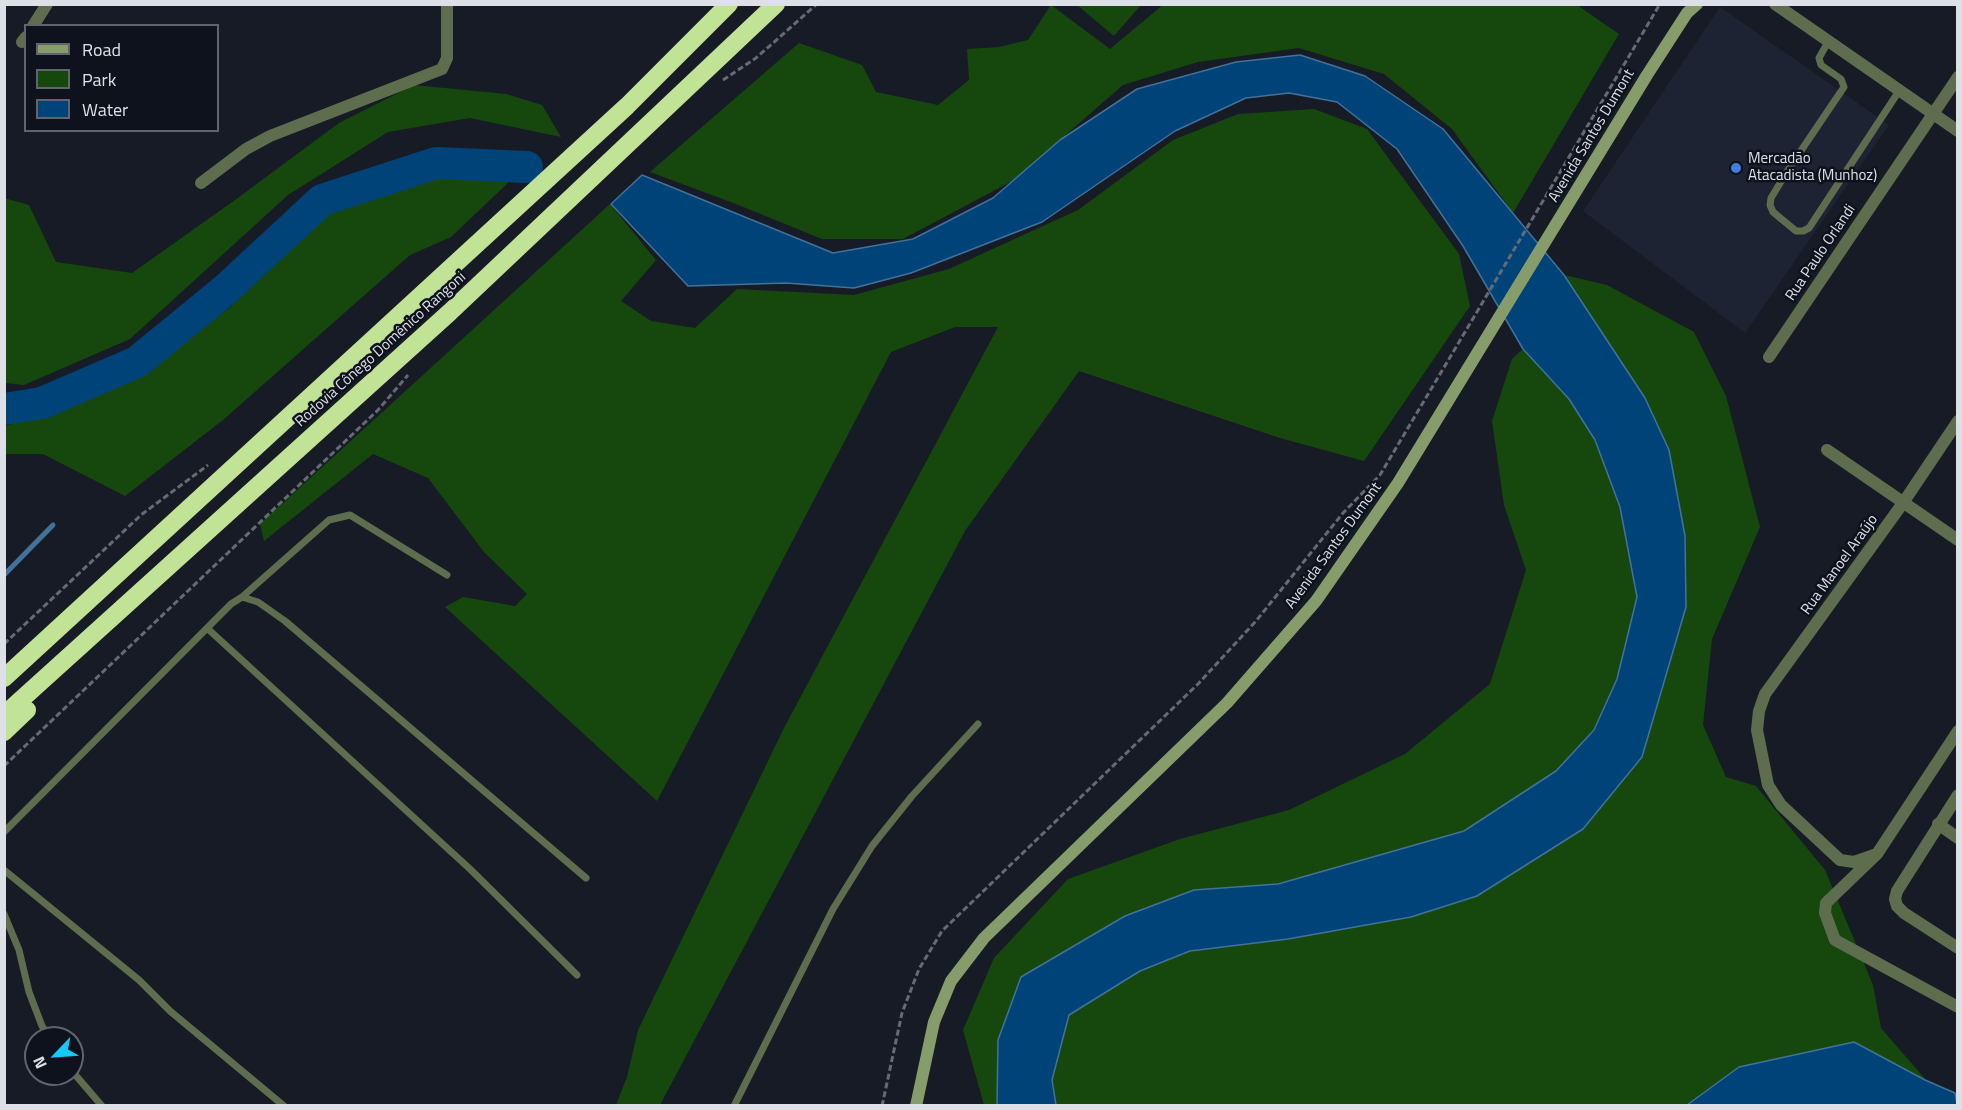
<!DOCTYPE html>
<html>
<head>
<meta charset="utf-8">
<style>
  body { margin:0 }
  #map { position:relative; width:1962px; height:1110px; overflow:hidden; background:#171b25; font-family:"Titillium Web",sans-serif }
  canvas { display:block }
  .frame { position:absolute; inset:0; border:6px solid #dde0e7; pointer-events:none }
  .legend { position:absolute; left:24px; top:24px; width:195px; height:108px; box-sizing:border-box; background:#0e121c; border:2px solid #61646d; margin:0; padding:8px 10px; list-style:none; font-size:18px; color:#dde0e7 }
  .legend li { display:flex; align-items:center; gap:12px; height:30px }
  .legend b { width:30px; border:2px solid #61646d }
  .north { position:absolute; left:24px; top:1026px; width:60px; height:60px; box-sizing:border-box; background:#0e121c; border:2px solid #61646d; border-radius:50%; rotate:245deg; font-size:16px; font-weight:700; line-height:24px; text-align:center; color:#dde0e7 }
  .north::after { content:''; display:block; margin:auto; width:21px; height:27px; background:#15cafb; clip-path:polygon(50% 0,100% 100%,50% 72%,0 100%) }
</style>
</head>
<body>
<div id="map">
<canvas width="1962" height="1110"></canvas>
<div class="frame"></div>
<ul class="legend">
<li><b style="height:8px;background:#869d6b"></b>Road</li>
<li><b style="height:16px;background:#16480e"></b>Park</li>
<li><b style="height:16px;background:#004379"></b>Water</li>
</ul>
<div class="north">N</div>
</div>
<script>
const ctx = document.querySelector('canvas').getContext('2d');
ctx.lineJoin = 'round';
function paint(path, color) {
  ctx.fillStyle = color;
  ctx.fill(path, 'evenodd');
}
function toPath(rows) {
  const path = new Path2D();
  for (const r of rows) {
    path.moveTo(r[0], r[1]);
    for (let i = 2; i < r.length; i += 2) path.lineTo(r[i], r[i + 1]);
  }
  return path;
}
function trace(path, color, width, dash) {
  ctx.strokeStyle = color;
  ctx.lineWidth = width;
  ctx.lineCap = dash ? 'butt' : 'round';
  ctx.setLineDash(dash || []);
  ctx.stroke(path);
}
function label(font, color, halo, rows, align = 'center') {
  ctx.font = font + ' "Titillium Web",sans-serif';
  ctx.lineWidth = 5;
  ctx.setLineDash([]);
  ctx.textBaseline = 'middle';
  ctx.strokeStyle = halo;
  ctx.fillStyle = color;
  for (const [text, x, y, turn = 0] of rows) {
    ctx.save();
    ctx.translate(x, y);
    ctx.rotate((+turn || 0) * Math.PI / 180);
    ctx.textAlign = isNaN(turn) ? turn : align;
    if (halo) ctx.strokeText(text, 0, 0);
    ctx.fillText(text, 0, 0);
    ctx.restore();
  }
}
const built = toPath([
  [1720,7,1889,125,1745,333,1583,211]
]);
const green = toPath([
  [1164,4,1577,5,1619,34,1513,213,1452,129,1384,74,1299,48,1198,62,1123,85,1014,180,903,239,822,239,736,204,650,172,799,43,862,65,876,92,938,105,969,80,967,49,999,47,1028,40,1051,5,1110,49],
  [1077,5,1141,5,1114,36],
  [414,85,506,94,542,105,561,137,470,118,388,132,288,195,130,339,24,385,5,383,4,198,29,205,56,262,132,273,235,200,339,123],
  [1314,109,1367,129,1459,254,1470,306,1364,461,1280,438,1079,371,965,531,660,1105,616,1105,627,1077,638,1030,784,728,998,327,955,327,891,352,657,801,445,607,463,597,515,606,527,594,484,552,428,478,373,454,264,541,260,524,610,204,656,260,621,301,651,321,695,328,737,289,854,295,949,269,1078,210,1173,140,1238,114],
  [427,170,511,180,451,237,410,255,223,420,125,496,43,454,5,454,5,426,77,403,156,364,230,307,328,213,363,192],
  [1564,275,1607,285,1694,332,1726,396,1760,527,1712,639,1703,725,1726,777,1756,786,1825,870,1873,985,1881,1028,1926,1080,1854,1042,1739,1067,1687,1105,1056,1106,1052,1080,1069,1015,1140,971,1190,951,1288,939,1411,917,1477,896,1583,829,1642,757,1686,607,1669,450,1645,398],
  [1523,349,1569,399,1595,440,1620,507,1637,597,1617,679,1594,730,1556,771,1464,831,1278,884,1194,890,1125,916,1021,977,998,1040,997,1104,984,1105,963,1030,994,958,1068,879,1180,839,1289,810,1405,754,1490,684,1526,570,1504,505,1492,421,1512,359]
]);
const water = toPath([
  [1300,55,1365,76,1443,129,1564,275,1645,398,1669,450,1685,536,1686,607,1642,757,1583,829,1477,896,1411,917,1288,939,1190,951,1140,971,1069,1015,1052,1080,1056,1105,997,1105,998,1040,1021,977,1125,916,1194,890,1278,884,1464,831,1556,771,1594,730,1617,679,1637,597,1620,507,1595,440,1569,399,1523,349,1463,246,1397,149,1337,102,1289,93,1246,98,1175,131,1042,222,911,273,854,288,786,283,688,286,611,204,642,175,833,253,913,239,993,198,1060,140,1137,89,1236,62,1300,55],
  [1854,1042,1925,1080,1955,1093,1957,1105,1687,1105,1739,1067,1854,1042]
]);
const stream = toPath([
  [4,575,53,525]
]);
const river = toPath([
  [4,409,42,403,137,362,225,290,322,200,436,163,527,167]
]);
const path = toPath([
  [723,80,756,58,817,4],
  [4,644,141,515,208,465],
  [4,766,378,410,408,375],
  [882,1106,902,1013,919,969,942,931,1198,684,1256,621,1343,513,1380,475,1660,4]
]);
const service = toPath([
  [1828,42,1819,58,1821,65,1841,79,1844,87,1790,167,1771,198,1770,205,1773,212,1796,231,1803,231,1809,228,1899,91],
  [242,597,329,520,350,515,447,575],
  [208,629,470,869,577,975],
  [4,832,231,604,242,597,258,602,285,621,586,878],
  [4,870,139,980,170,1011,284,1106],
  [4,914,19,950,29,992,42,1026,50,1038],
  [72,1071,102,1106],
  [734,1106,833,909,872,846,912,796,978,724]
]);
const minor = toPath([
  [1775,4,1958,131],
  [33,26,47,4],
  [22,42,26,37],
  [201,183,246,149,270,136,442,69,447,58,447,4],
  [1769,357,1958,77],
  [1827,450,1958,540],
  [1958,731,1877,854,1826,903,1825,913,1835,940,1958,1007],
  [1958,795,1897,891,1895,899,1897,906,1904,913,1958,948],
  [1938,824,1958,838],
  [1877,854,1854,862,1840,860,1781,805,1768,785,1757,730,1759,711,1765,694,1903,503,1958,421]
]);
const secondary = toPath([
  [916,1106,934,1022,951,981,984,938,1227,703,1316,601,1398,483,1647,75,1687,13,1697,4]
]);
const motorway = toPath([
  [4,678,627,106,729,4],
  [4,715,450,312,776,4],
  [4,732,27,710]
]);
const markers = [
  [1736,168,6,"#3f7fe0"]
];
const streetNames = [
  ["Avenida Santos Dumont",1592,136,-59],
  ["Rua Paulo Orlandi",1821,253,-56],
  ["Rodovia Cônego Domênico Rangoni",381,350,-42],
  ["Avenida Santos Dumont",1334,546,-54],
  ["Rua Manoel Araújo",1840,565,-54]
];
const poiNames = [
  ["Mercadão",1748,159],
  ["Atacadista (Munhoz)",1748,176]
];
paint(built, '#1d2333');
paint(green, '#16480e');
paint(water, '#004379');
trace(water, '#42729a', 1.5);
trace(stream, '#42729a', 5);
trace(river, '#004379', 32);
trace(path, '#666a73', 3, [6, 3]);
trace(service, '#5f6d4f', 7);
trace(minor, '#5f6d4f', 12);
trace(secondary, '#869d6b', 12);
trace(motorway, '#c0e395', 18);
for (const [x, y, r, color] of markers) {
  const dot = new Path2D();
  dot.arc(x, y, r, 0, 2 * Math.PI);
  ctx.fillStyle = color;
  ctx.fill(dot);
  trace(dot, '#0e121c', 2);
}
label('15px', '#dde0e7', '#0e121c', streetNames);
label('15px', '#dde0e7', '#0e121c', poiNames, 'left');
</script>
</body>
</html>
